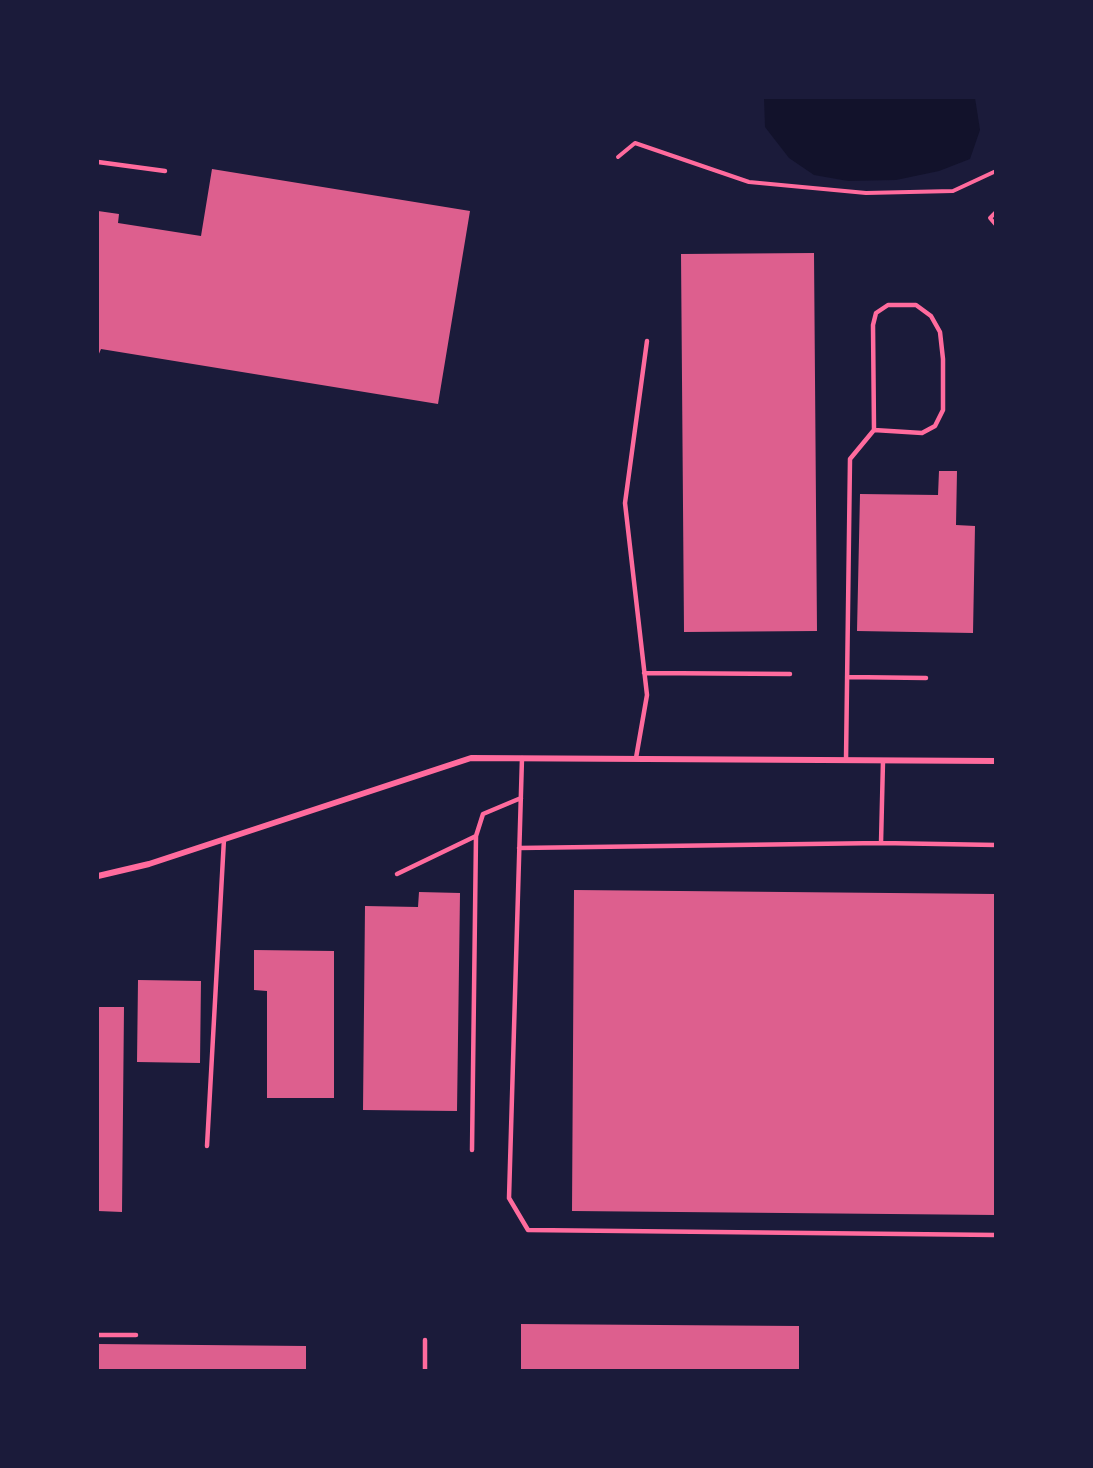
<!DOCTYPE html>
<html>
<head>
<meta charset="utf-8">
<style>
  body { margin:0 }
  #map { position:relative; width:1093px; height:1468px; overflow:hidden; background:#1b1b3a; font-family:"Archivo Narrow",sans-serif }
  canvas { display:block }
  .frame { position:absolute; inset:0; border:99px solid #1b1b3a; pointer-events:none }
</style>
</head>
<body>
<div id="map">
<canvas width="1093" height="1468"></canvas>
<div class="frame"></div>
</div>
<script>
const ctx = document.querySelector('canvas').getContext('2d');
ctx.lineJoin = 'round';
function paint(path, color) {
  ctx.fillStyle = color;
  ctx.fill(path, 'evenodd');
}
function toPath(rows) {
  const path = new Path2D();
  for (const r of rows) {
    path.moveTo(r[0], r[1]);
    for (let i = 2; i < r.length; i += 2) path.lineTo(r[i], r[i + 1]);
  }
  return path;
}
function trace(path, color, width, dash) {
  ctx.strokeStyle = color;
  ctx.lineWidth = width;
  ctx.lineCap = dash ? 'butt' : 'round';
  ctx.setLineDash(dash || []);
  ctx.stroke(path);
}
const water = toPath([
  [764,98,975,98,980,130,970,159,939,171,896,180,848,181,814,175,789,158,765,127]
]);
const building = toPath([
  [212,169,470,211,438,404,101,349,98,356,98,211,119,214,118,223,201,236],
  [814,253,817,631,684,632,681,254],
  [939,471,957,471,956,525,975,526,973,633,857,631,860,494,938,495],
  [574,890,996,894,996,1215,572,1211],
  [419,892,460,893,457,1111,363,1110,365,906,418,907],
  [254,950,334,951,334,1098,267,1098,267,991,254,990],
  [138,980,201,981,200,1063,137,1062],
  [98,1007,124,1007,122,1212,98,1211],
  [521,1324,799,1326,799,1370,521,1370],
  [98,1344,306,1346,306,1370,98,1370]
]);
const path = toPath([
  [618,157,635,143,749,182,866,193,953,191,996,171],
  [996,212,990,218,996,225]
]);
const service = toPath([
  [98,162,165,171],
  [644,673,790,674],
  [847,677,926,678],
  [522,758,509,1198,528,1230,996,1235],
  [636,758,647,695,625,503,647,341],
  [846,760,850,459,874,430,873,325,876,313,888,305,916,305,931,316,940,332,943,359,943,410,935,426,922,433,874,430],
  [881,843,883,761],
  [519,848,881,843,996,845],
  [397,874,476,836,483,814,521,798],
  [207,1146,224,839],
  [472,1150,476,836],
  [98,1335,136,1335],
  [425,1370,425,1340]
]);
const minor = toPath([
  [98,876,149,864,471,758,996,761]
]);
paint(water, '#12122b');
paint(building, '#dd5f8e');
trace(path, '#ff6b9d', 4);
trace(service, '#ff6b9d', 4.5);
trace(minor, '#ff6b9d', 6);
</script>
</body>
</html>
